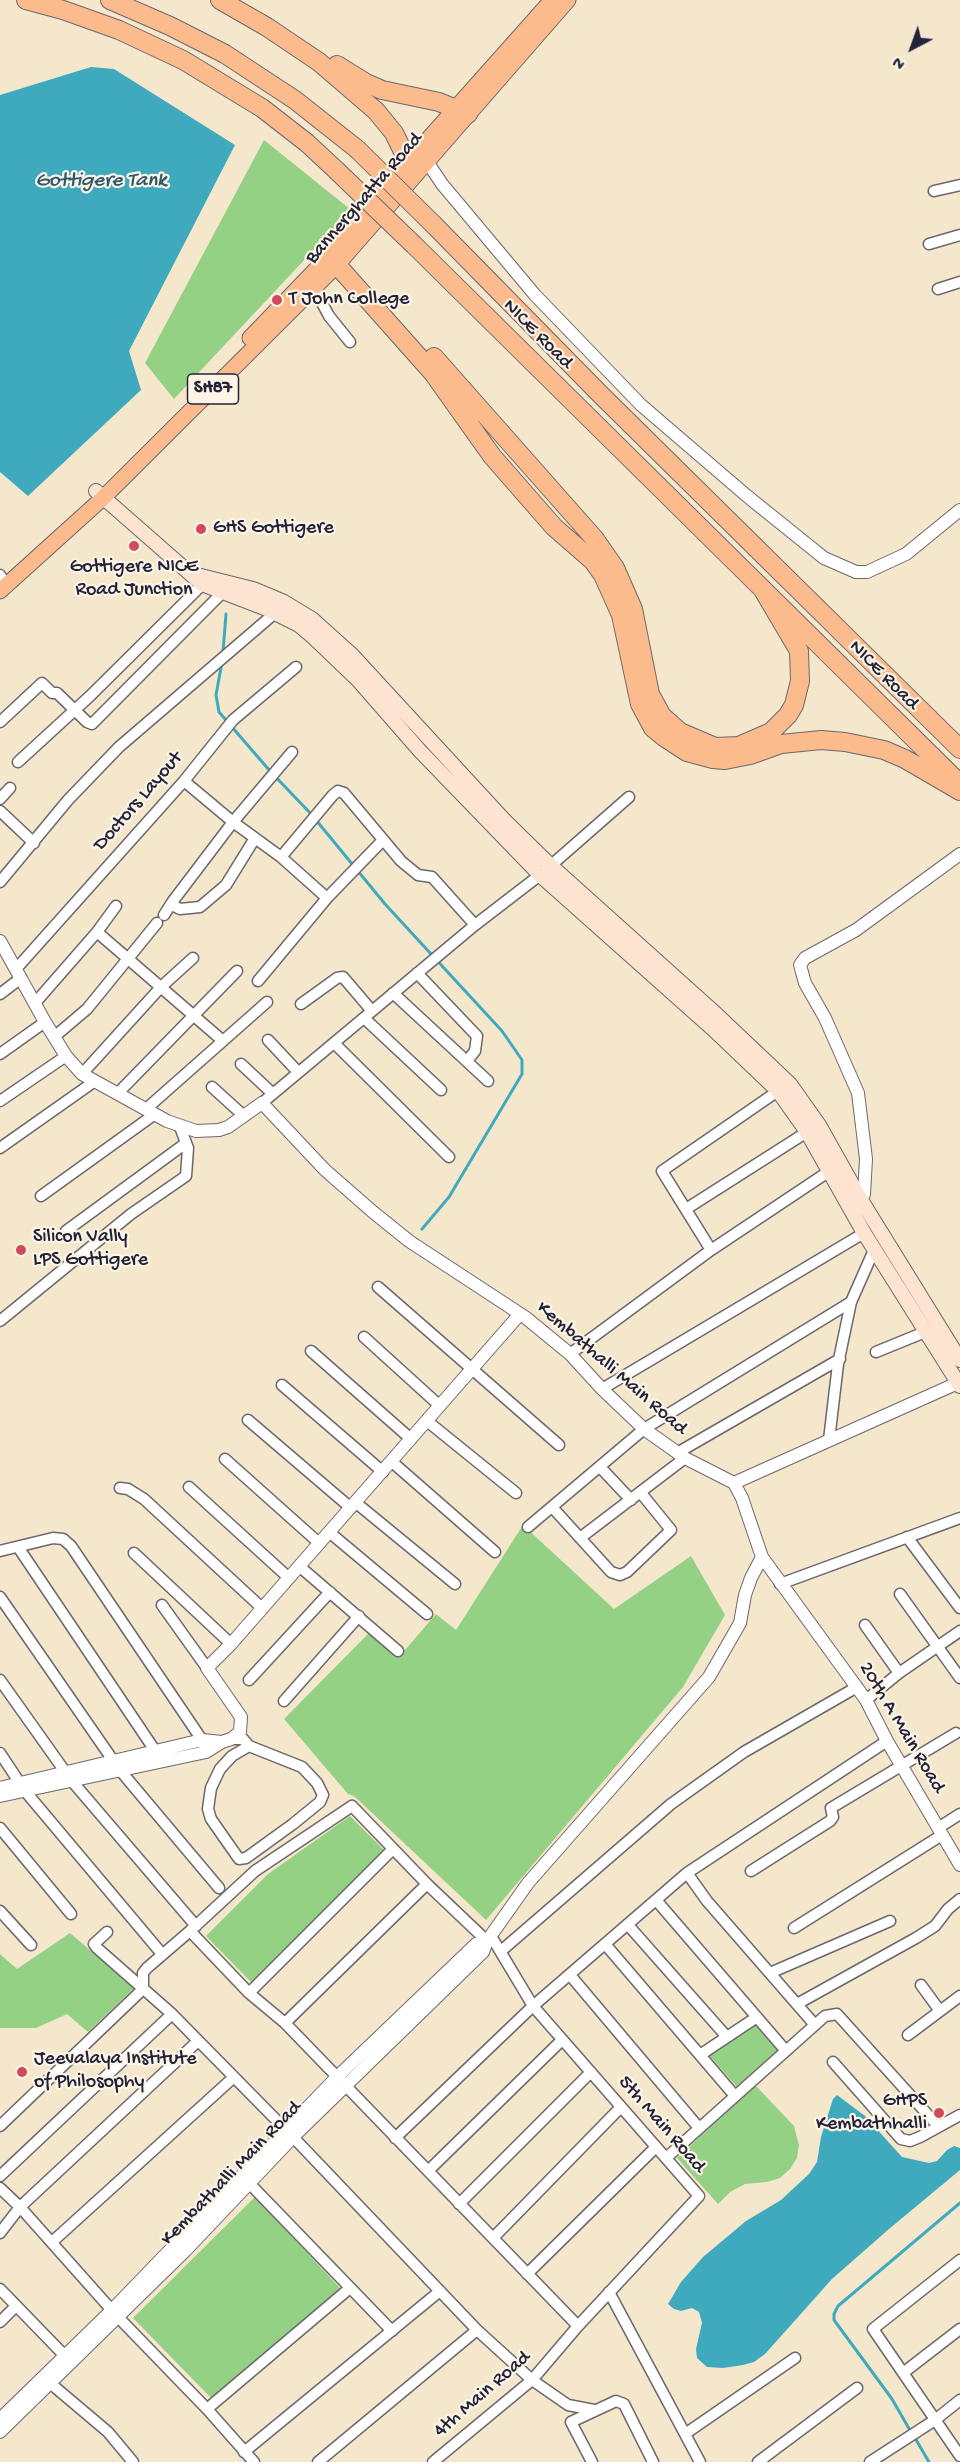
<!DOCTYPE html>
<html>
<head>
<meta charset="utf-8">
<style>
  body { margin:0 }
  #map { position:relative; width:960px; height:2462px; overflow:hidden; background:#f4e7cc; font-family:"Gochi Hand",sans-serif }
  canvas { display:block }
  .north { position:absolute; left:882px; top:18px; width:60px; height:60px; -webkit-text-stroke:4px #fcf5e5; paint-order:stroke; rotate:221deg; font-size:16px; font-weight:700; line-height:24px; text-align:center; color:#22223b }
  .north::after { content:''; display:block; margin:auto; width:21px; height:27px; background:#22223b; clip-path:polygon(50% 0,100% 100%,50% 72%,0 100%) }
</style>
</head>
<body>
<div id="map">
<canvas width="960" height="2462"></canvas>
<div class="north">N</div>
</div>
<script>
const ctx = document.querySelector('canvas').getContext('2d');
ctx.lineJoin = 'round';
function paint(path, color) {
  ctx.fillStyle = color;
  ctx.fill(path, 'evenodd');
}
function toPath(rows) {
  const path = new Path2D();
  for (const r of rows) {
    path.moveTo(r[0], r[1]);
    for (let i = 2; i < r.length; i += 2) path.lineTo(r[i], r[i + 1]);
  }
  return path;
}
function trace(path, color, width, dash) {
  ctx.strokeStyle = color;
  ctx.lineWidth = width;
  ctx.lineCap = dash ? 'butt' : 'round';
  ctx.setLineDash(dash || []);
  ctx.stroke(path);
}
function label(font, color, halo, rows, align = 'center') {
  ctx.font = font + ' "Gochi Hand",sans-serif';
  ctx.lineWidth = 4.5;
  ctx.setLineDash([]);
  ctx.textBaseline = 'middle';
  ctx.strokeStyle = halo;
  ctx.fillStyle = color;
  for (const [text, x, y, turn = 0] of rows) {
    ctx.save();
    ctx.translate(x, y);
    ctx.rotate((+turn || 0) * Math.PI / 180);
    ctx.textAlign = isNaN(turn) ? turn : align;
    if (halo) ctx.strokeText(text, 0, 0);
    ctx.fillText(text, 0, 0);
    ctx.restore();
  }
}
const green = toPath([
  [264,140,351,210,174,399,145,363],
  [523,1525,614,1609,691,1556,725,1615,683,1687,486,1920,354,1796,348,1794,284,1719,370,1632,399,1657,436,1614,456,1630],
  [350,1816,385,1851,252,1983,206,1936,268,1874],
  [70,1933,134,1988,88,2032,67,2014,36,2028,0,2028,0,1954,17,1969],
  [757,2022,781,2049,737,2087,706,2052],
  [755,2085,794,2126,799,2145,797,2158,790,2169,780,2178,767,2182,745,2184,730,2192,718,2204,677,2158],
  [255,2197,341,2289,211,2398,133,2318]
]);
const water = toPath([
  [91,67,114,69,235,145,129,351,141,390,28,496,0,472,0,95],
  [837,2095,865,2116,902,2157,929,2163,937,2161,947,2150,954,2146,960,2148,960,2170,889,2229,832,2279,765,2354,754,2362,743,2365,723,2368,707,2367,697,2358,696,2349,702,2323,699,2312,692,2308,681,2311,674,2309,668,2304,681,2282,703,2257,746,2221,781,2200,809,2174,817,2162,821,2137,833,2099]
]);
const stream = toPath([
  [223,652,226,614],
  [222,662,216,695,219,712,270,771,311,814,385,904,502,1031,522,1060,522,1074,449,1197,422,1229],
  [911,2432,892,2399,834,2320,834,2314,838,2306,960,2203],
  [915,2438,929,2462]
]);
const minor = toPath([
  [934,191,960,185],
  [929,244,960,235],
  [314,288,329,316,350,342],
  [938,289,960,282],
  [0,575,2,578],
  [0,722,42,683,52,693,57,693,87,722,92,724,223,592],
  [18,762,90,696,207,580],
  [184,781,233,822,281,857,327,898,383,840],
  [0,799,10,788],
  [0,811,34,843],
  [255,838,226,885,200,907,180,909,174,906,173,901,233,822,292,752],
  [0,882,68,800,119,747,275,613],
  [164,915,173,901],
  [475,925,540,875,629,797],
  [97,932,223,1041],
  [16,969,184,781,233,720,296,667],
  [417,973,477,1036,475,1051,467,1061],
  [258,981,327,898],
  [393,993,488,1081],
  [0,994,21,978],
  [35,1003,97,932,116,906],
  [301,1004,337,978,343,977,372,1011],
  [364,1018,441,1090],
  [54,1037,87,1009,157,923],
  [268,1040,298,1072],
  [334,1043,449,1157],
  [0,1054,45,1022],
  [241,1064,272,1093],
  [82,1074,161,987,193,958],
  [212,1087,244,1116],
  [118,1093,237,971],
  [0,1101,66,1056],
  [262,1103,475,925,432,877,418,875,401,861,344,793,338,791,333,795,281,857],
  [146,1109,267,1002],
  [0,1148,95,1081],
  [41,1196,155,1114],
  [686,1209,807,1132],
  [66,1231,186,1143],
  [711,1250,662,1171,778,1091],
  [378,1287,559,1445],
  [0,1321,131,1214,186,1176,188,1148,180,1127],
  [364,1337,440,1406],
  [311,1351,411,1439],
  [876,1352,925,1332],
  [570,1354,711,1250,828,1172],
  [282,1385,383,1472],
  [602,1389,864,1233],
  [248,1420,351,1508],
  [427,1421,516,1493],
  [829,1440,838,1364,851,1302,874,1250],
  [677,1453,840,1359],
  [225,1459,319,1543],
  [391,1461,495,1552],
  [600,1467,631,1500],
  [189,1487,289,1578],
  [120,1488,128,1489,144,1499,262,1608],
  [355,1502,455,1584],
  [552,1507,611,1572,620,1575,627,1572,671,1530,641,1493],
  [528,1527,644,1429,851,1302],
  [329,1532,427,1614],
  [907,1537,960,1608],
  [580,1538,685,1458],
  [18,1547,160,1758],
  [0,1551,53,1538,63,1539,71,1546,202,1740,206,1752],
  [134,1553,231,1644],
  [299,1566,398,1651],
  [780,1584,960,1518],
  [900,1594,960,1678],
  [0,1597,119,1769,219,1888],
  [162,1605,207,1668],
  [865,1625,899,1673],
  [0,1680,71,1780,196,1926],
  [249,1680,330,1592],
  [866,1700,899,1673,960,1631],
  [284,1701,359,1616],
  [231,1739,243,1739,249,1746,302,1767,317,1783,323,1795,320,1802,293,1824,246,1858,239,1859,211,1819,208,1809,211,1788,220,1769,232,1756,249,1746],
  [0,1753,25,1791,162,1954],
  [0,1828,71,1914],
  [938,1828,960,1814],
  [751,1871,830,1821,833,1817,831,1808,956,1733],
  [687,1873,707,1901,815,2025],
  [656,1900,786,2051],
  [0,1911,31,1945],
  [628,1925,727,2037],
  [794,1928,942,1835],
  [190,1931,249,1993,285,2023,578,2326],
  [107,1932,94,1944,97,1948,172,2014,293,2137,477,2330,532,2380,568,2405,594,2410],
  [605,1944,735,2096],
  [501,1951,671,1804,744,1752,857,1687],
  [770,1973,890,1921],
  [570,1975,699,2128],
  [921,1985,940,2011],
  [143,1989,143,1973,147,1968,190,1931,255,1871,352,1806,427,1884,487,1941],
  [249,1993,393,1849],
  [797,2004,916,1938,935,1926,948,1909,960,1899],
  [285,2023,427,1884],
  [908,2035,960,1996],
  [700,2055,757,2017],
  [833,2062,901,2139,910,2141,920,2137,960,2115],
  [0,2126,143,1989],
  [395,2138,533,2006,687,1873,887,1741],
  [666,2158,825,2016,837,2014,938,2126],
  [428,2171,562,2040],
  [0,2176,172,2014],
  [250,2184,392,2331],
  [0,2188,20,2207,117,2316,207,2409,254,2462],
  [459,2204,591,2072],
  [0,2233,20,2207,198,2041],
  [493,2238,621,2107],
  [52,2242,234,2077],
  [960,2260,873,2329,960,2456],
  [527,2274,656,2147],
  [0,2289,64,2355],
  [609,2292,700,2462],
  [0,2322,16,2306],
  [903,2373,960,2329],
  [50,2383,108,2432,133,2462],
  [207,2409,350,2288],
  [685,2434,795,2358],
  [244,2452,440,2291],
  [318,2462,477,2330],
  [433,2462,532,2380,578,2326,699,2196,533,2006,491,1936],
  [592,2462,571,2422,616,2401,624,2404,653,2462],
  [758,2462,857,2388],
  [870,2462,935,2420,960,2400]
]);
const tertiary = toPath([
  [426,160,442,184,535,295,641,405,747,496,824,558,856,572,867,572,906,554,960,510],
  [0,941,45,1022,66,1056,82,1074,167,1121,196,1131,219,1130,228,1127,262,1103,325,1170,373,1212,409,1241,525,1317,570,1354,602,1389,644,1429,685,1458,734,1483,742,1498,762,1557,866,1700,887,1741,960,1865],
  [855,1204,861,1200,864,1194,866,1159,858,1093,825,1018,805,983,800,965,805,958,856,930,960,854],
  [734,1483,960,1382],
  [0,1788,202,1740,222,1742,231,1739,240,1732,241,1717,207,1668,231,1644,520,1314],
  [0,1796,206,1752,222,1742],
  [0,2419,112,2310,337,2077,476,1944,487,1941],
  [0,2432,185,2251,293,2137,483,1952,487,1941,528,1883,709,1677,740,1623,745,1595,751,1578,762,1557]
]);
const secondary = toPath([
  [96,491,202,584,267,609,299,625,311,635,358,680,420,751,540,875,713,1029,778,1091,807,1132,864,1233,960,1386],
  [197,575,253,589,284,602,312,619,352,655,504,820,550,865,716,1014,790,1084,819,1125,861,1200,960,1360]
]);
const primary = toPath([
  [250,338,329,256,407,163,552,0],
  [0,591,104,497,337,265,568,0]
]);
const motorway = toPath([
  [26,0,63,10,119,30,183,60,262,108,307,143,336,170],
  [110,0,170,26,225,54,295,100,357,149],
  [220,0,267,27,319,62,376,111,394,133,414,174],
  [337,65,366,83,382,90,439,102,468,114],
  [434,225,600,394,960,749],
  [414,245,954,778],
  [329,256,433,373,492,456,554,527,593,561,603,575,621,615,640,704,653,728,664,737,687,752,713,759,725,760,750,755,781,744,821,740,845,742,884,750,905,759,960,791],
  [434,357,594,538,615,568,633,609,650,694,662,716,680,732,715,747,739,746,771,732,788,715,794,705,800,681,799,651,763,590]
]);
const motorwayBridge = toPath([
  [357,149,434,225],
  [336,170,414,245]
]);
const markers = [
  [277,300,6,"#d1495b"],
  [201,529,6,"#d1495b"],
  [134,546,6,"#d1495b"],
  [21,1250,6,"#d1495b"],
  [22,2072,6,"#d1495b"],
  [939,2113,6,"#d1495b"]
];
const shields = [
  [213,389,51]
];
const shieldNames = [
  ["SH87",213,389]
];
const streetNames = [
  ["Bannerghatta Road",365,199,-49],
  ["NICE Road",537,335,45],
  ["NICE Road",883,676,45],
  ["Doctors Layout",139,802,-49],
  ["Kembathalli Main Road",611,1369,41],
  ["20th A Main Road",901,1728,59],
  ["5th Main Road",661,2125,49],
  ["Kembathalli Main Road",232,2174,-46],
  ["4th Main Road",483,2395,-41]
];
const poiNames = [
  ["T John College",289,300],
  ["GHS Gottigere",213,529],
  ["Gottigere NICE",134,568,"center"],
  ["Road Junction",134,591,"center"],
  ["Silicon Vally",33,1238],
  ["LPS Gottigere",33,1261],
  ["Jeevalaya Institute",34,2060],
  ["of Philosophy",34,2083],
  ["GHPS",927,2102,"right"],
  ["Kembathhalli",927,2125,"right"]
];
const waterNames = [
  ["Gottigere Tank",101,182]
];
paint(green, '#95d185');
paint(water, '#3faabe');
trace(stream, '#3faabe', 3);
trace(minor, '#6c676e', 13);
trace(tertiary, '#6c676e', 14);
trace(secondary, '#6c676e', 16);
trace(primary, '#6c676e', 17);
trace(motorway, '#6c676e', 20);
trace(minor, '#fff', 10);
trace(tertiary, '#fff', 12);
trace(secondary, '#fde4d1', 14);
trace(primary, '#fbbb8c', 15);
trace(motorway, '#fbbb8c', 18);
trace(motorwayBridge, '#6c676e', 20, []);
trace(motorwayBridge, '#fbbb8c', 18);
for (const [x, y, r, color] of markers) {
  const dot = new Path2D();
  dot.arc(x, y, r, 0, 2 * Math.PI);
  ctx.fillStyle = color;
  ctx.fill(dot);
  trace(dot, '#fcf5e5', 2);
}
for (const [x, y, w] of shields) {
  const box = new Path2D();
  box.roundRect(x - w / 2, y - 15, w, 30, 4.5);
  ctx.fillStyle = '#fcf5e5';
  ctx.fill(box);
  trace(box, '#22223b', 1.5);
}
label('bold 18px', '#22223b', null, shieldNames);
label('20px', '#22223b', '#fcf5e5', streetNames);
label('20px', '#22223b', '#fcf5e5', poiNames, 'left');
label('italic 21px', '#2e586f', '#fcf5e5', waterNames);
</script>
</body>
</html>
